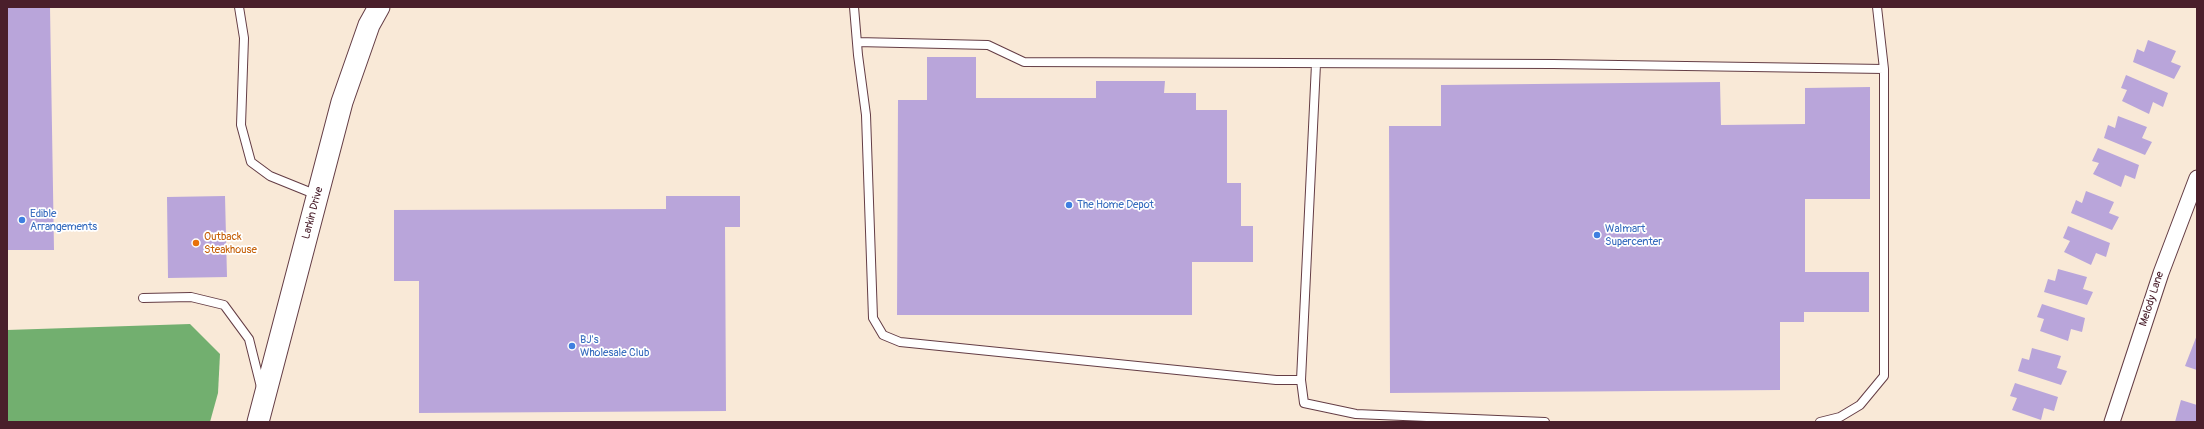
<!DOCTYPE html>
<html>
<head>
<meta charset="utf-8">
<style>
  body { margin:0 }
  #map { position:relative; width:2204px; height:429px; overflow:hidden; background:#f9e9d7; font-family:Pangolin,sans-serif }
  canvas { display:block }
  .frame { position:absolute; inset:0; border:8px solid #4a1f2b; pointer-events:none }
</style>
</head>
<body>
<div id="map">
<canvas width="2204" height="429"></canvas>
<div class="frame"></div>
</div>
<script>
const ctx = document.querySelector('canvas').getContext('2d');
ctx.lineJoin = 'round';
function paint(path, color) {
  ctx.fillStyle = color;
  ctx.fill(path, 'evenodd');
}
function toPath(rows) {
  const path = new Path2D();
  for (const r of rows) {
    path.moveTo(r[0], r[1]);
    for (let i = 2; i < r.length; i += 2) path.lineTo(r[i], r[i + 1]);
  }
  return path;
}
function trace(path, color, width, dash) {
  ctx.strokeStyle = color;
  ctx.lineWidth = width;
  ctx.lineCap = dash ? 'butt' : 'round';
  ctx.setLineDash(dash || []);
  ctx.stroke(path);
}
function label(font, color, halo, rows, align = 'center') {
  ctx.font = font + ' Pangolin,sans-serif';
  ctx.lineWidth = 3.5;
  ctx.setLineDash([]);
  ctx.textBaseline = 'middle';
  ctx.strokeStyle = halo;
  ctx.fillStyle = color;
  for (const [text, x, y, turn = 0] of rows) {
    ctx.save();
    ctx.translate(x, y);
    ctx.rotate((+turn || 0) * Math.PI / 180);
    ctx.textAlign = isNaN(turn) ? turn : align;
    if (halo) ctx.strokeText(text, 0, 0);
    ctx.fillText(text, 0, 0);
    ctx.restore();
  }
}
const forest = toPath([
  [190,324,220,354,218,393,210,422,7,422,7,330]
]);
const building = toPath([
  [7,7,50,7,54,250,7,250],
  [2148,40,2176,51,2171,62,2181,66,2174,79,2133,62,2137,49,2144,52],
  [927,57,976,57,976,98,1096,98,1096,81,1165,81,1164,93,1196,93,1196,110,1227,110,1227,183,1241,183,1241,226,1253,226,1253,262,1192,262,1192,315,897,315,898,100,927,100],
  [2126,75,2168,93,2163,107,2153,102,2149,114,2122,101,2127,90,2121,88],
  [1720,82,1721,125,1805,124,1805,88,1870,87,1870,199,1805,199,1805,272,1869,272,1869,312,1804,312,1804,322,1780,322,1780,390,1390,393,1389,126,1441,126,1441,85],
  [2118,116,2147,127,2142,138,2152,142,2145,155,2104,138,2108,125,2115,128],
  [2098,148,2139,165,2135,179,2125,175,2121,187,2093,174,2099,163,2092,161],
  [2086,191,2114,202,2109,213,2119,217,2112,230,2071,213,2076,200,2082,203],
  [225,196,227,277,168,278,167,197],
  [666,196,740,196,740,227,725,227,726,411,419,413,419,281,394,281,394,210,666,209],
  [2068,226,2110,243,2106,257,2096,253,2091,265,2064,252,2070,241,2063,238],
  [2058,269,2087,277,2083,289,2093,292,2087,305,2044,292,2048,279,2055,281],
  [2042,304,2085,318,2082,332,2071,329,2068,341,2040,331,2044,319,2037,317],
  [2197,335,2197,370,2185,366],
  [2032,348,2061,356,2057,368,2067,371,2061,385,2018,371,2022,358,2029,360],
  [2015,383,2058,397,2054,411,2044,408,2041,420,2012,410,2017,398,2010,396],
  [2181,400,2197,405,2197,422,2175,422]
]);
const lane = toPath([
  [239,7,244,38,241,125,251,162,270,176,317,195],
  [854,7,858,55,866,115,873,318,883,335,900,342,1276,380,1301,380,1304,403,1356,414,1545,422],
  [857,42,988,45,1024,62,1553,64,1884,69],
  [143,298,191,297,224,305,249,339,261,387],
  [1301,380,1316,64],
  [1820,422,1840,417,1860,405,1884,376,1884,69,1877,7]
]);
const street = toPath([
  [2112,422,2161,273,2197,178]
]);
const secondary = toPath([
  [258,422,342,102,369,25,379,7]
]);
const markers = [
  [1069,205,4,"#3f7fe0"],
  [22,220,4,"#3f7fe0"],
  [1597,235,4,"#3f7fe0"],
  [196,243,4,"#e8710a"],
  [572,346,4,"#3f7fe0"]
];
const shopNames = [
  ["The Home Depot",1077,205],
  ["Edible",30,214],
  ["Arrangements",30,227],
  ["Walmart",1605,229],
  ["Supercenter",1605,242],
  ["BJ's",580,340],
  ["Wholesale Club",580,353]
];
const streetNames = [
  ["Larkin Drive",313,213,-75],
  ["Melody Lane",2152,299,-72]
];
const foodNames = [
  ["Outback",204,237],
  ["Steakhouse",204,250]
];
paint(forest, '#72af6f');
paint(building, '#b9a5da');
trace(lane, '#643d45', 10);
trace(street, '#643d45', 17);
trace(secondary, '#643d45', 23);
trace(lane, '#fff', 8);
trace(street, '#fff', 15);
trace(secondary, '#fff', 21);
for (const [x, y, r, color] of markers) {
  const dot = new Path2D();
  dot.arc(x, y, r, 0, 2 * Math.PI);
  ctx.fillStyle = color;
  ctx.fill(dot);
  trace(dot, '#fff', 1.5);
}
label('11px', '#366cbe', '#fff', shopNames, 'left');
label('11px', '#4a1f2b', '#fff', streetNames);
label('11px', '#c56008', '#fff', foodNames, 'left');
</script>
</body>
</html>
